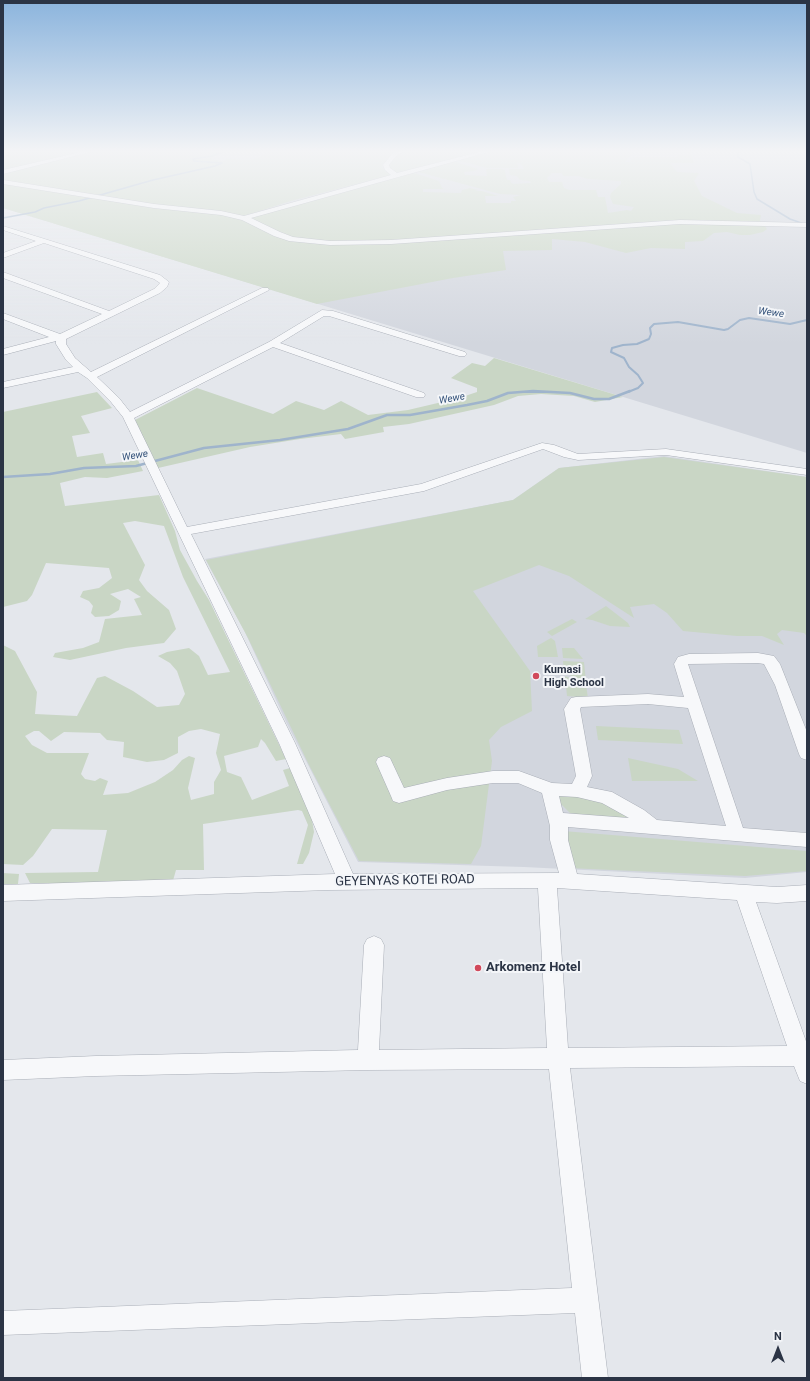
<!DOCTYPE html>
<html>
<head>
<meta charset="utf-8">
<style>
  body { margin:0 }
  #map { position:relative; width:810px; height:1381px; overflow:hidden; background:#e4e7ec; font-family:Roboto,sans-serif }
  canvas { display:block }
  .frame { position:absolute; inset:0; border:4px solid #2b3445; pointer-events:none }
  .north { position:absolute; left:758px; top:1329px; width:40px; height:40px; -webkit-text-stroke:3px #f4f6f9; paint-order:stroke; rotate:0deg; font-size:11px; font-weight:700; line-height:16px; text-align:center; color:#2b3445 }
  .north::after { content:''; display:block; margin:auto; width:14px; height:18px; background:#2b3445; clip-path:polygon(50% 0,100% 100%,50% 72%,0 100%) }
</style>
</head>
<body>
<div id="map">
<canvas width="810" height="1381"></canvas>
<div class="frame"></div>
<div class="north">N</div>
</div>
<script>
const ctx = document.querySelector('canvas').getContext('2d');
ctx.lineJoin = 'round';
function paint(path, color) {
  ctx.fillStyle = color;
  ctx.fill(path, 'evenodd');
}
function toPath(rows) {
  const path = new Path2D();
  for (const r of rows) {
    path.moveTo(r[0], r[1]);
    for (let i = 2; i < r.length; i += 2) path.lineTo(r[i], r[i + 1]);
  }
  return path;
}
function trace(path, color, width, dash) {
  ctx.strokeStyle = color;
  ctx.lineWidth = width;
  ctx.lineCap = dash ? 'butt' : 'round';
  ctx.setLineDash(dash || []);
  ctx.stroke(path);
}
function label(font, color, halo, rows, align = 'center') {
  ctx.font = font + ' Roboto,sans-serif';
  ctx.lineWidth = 4;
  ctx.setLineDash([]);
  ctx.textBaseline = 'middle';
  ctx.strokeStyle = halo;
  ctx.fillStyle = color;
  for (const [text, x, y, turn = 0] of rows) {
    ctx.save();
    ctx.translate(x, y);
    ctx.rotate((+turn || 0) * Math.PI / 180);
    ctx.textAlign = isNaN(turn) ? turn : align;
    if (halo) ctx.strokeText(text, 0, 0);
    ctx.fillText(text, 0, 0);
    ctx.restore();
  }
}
const built = toPath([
  [3,151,807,151,807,453,3,208],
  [664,456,807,477,807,872,745,878,524,867,358,862,286,722,244,630,205,559,513,500,559,468]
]);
const green = toPath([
  [3,151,88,151,3,171],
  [96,151,228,151,209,159,224,161,227,159,247,160,256,159,270,151,398,151,383,164,382,167,391,175,291,201,244,216,184,209,3,180,3,173],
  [403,151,483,151,396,173,391,170,388,164,395,156],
  [492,151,634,151,625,162,630,162,633,157,678,157,678,155,689,155,687,153,638,153,640,151,690,151,694,163,670,163,677,172,699,173,694,181,702,196,737,213,761,215,760,221,762,223,663,221,387,241,324,242,293,238,250,219,251,217,411,172,439,181,442,188,444,189,423,189,423,192,461,193,462,190,470,188,478,190,475,191,482,191,498,196,485,196,486,203,511,203,511,201,516,201,513,197,521,195,500,194,415,171,453,161,478,169,474,171,464,172,465,175,487,176,486,169,502,169,505,170,506,177,507,180,510,180,511,183,514,184,531,183,530,181,520,180,517,176,510,175,509,169,524,169,522,165,519,163,516,164,518,165,518,168,487,168,457,160],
  [552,173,561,173,564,176,578,176,588,179,621,181,621,184,611,193,610,197,613,204,634,207,631,211,627,210,608,213,605,197,598,197,596,190,569,190,564,188,562,182,549,182,547,178],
  [3,183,141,206,219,214,243,220,275,236,316,244,339,244,679,223,764,225,767,229,763,232,750,235,740,235,727,232,714,233,703,241,685,242,685,249,651,248,626,253,585,242,552,239,552,250,503,251,506,270,453,278,317,304,3,208],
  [494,358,623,397,595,402,574,396,541,394,518,396,494,405,409,424,383,427,384,432,345,439,341,434,300,439,250,447,158,468,135,420,197,388,273,414,296,401,324,410,341,401,368,415,408,410,459,398,477,392,477,388,451,378,472,363,485,366],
  [97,392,112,408,81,416,90,433,72,436,77,457,103,453,106,464,138,460,143,471,107,478,85,477,60,483,65,506,159,495,175,531,180,550,197,581,209,600,286,759,276,761,265,743,261,739,258,747,224,756,227,772,241,777,252,800,289,786,283,770,290,768,312,820,314,832,309,853,303,864,297,864,308,825,302,811,298,810,203,824,204,870,176,870,172,884,91,885,30,883,25,873,98,872,107,830,52,829,33,856,23,865,3,864,3,645,15,651,37,692,35,714,77,716,97,678,105,676,133,691,157,707,179,705,185,694,177,671,170,663,158,656,167,652,189,648,199,656,208,675,230,672,183,577,164,526,135,521,123,523,145,565,139,580,147,591,169,610,176,629,164,643,126,648,70,660,53,657,55,653,83,648,99,642,105,619,142,615,134,599,141,597,128,589,110,594,121,601,119,610,109,616,95,617,91,613,93,606,89,601,80,597,83,591,99,588,112,578,109,568,46,563,32,595,27,601,3,607,3,412],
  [201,729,220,734,216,753,221,770,214,782,214,794,191,800,188,788,195,758,189,756,182,760,173,770,155,782,128,793,103,795,108,781,100,778,95,781,85,779,81,774,89,753,47,753,32,745,25,736,34,731,39,731,51,741,64,732,100,733,107,740,124,742,123,757,147,762,164,760,178,753,178,737,189,731],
  [664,457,807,477,807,636,804,633,782,630,777,634,784,645,762,636,737,636,683,631,667,613,654,604,630,607,634,618,569,576,539,565,473,591,530,671,532,711,501,727,489,740,492,761,481,846,471,864,359,861,309,765,248,638,206,560,513,500,559,468],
  [606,606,628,623,630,627,610,626,592,620,585,619],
  [572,619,577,622,552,636,547,632],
  [551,638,555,641,558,657,538,657,537,646],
  [562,648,574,648,583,659,563,658],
  [563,661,584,662,586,682,564,673],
  [565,676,586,685,588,698,567,696],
  [596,726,679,730,683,744,598,740],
  [628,758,678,769,698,781,632,781],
  [559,796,594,796,643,821,574,817,559,802],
  [563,831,807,851,807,871,745,876,568,868],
  [3,873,19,874,18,884,3,884]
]);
const streamFar2 = toPath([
  [738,151,738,157,750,164,754,192,757,199,790,219,807,225],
  [3,218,35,212,44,208,79,201,153,180,215,166,222,163,194,161,193,159,212,156,226,151]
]);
const streamFar1 = toPath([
  [521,392,551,392],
  [628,392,638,388,643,383,638,375,629,367,624,358,611,352,612,348,623,345,637,344,649,339,651,334,650,328,654,324,678,322,724,330,728,329,740,320,749,318,790,324,807,320]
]);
const stream = toPath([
  [3,477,50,474,84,468,136,466,204,448,280,440,348,429,387,415,410,415,467,405,487,401,508,393,533,391,570,393,594,399,609,399,630,391]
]);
const minor = toPath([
  [85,151,94,151,3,174,3,170,85,151],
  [397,151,404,151,396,156,389,165,390,168,397,173,483,151,492,151,251,218,280,232,293,237,330,241,391,240,680,220,807,223,807,227,680,224,391,244,330,245,289,241,274,236,242,220,221,215,154,208,3,184,3,180,154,204,221,211,244,216,391,175,385,170,383,165,392,154,397,151],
  [3,226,160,275,169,282,167,287,160,293,66,339,66,344,75,358,91,372,262,288,268,288,269,290,97,377,119,398,130,412,269,342,322,310,333,311,465,352,467,354,465,356,459,356,329,316,324,316,280,343,424,393,425,395,424,397,416,397,273,347,134,418,187,527,421,484,542,443,554,445,578,454,666,449,807,469,807,475,666,455,578,460,564,457,543,449,424,491,191,534,295,743,353,874,559,873,550,840,550,826,542,793,518,783,493,783,447,790,399,803,393,801,391,796,376,762,378,758,384,756,390,758,404,788,447,778,493,771,519,771,552,783,572,784,576,776,564,709,571,698,576,697,648,694,684,697,674,664,678,657,689,654,758,653,774,656,780,664,807,732,807,760,801,758,799,754,775,685,764,664,758,663,688,664,743,828,807,833,807,847,568,827,568,840,577,874,777,887,807,885,807,901,777,903,756,902,807,1044,807,1084,800,1081,794,1066,570,1068,608,1378,582,1378,575,1313,3,1335,3,1311,572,1288,549,1069,368,1070,96,1076,3,1080,3,1060,96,1056,358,1050,364,945,367,939,374,936,381,939,384,945,379,1050,547,1048,538,888,329,890,3,901,3,885,335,874,279,743,123,417,111,402,87,378,78,372,3,388,3,382,73,367,66,360,56,344,56,341,3,355,3,349,49,337,3,319,3,313,60,334,102,314,3,278,3,272,109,311,154,289,160,283,154,279,44,243,3,258,3,253,36,241,3,230,3,226],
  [648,704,688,708,726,826,657,820,644,810,612,792,587,787,592,776,580,709,581,707,648,704],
  [559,796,577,797,602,803,629,818,563,813,559,796],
  [557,888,737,900,787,1046,568,1048,557,888]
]);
const markers = [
  [536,676,4,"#d1495b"],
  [478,968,4,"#d1495b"]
];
const farWaternames = [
  ["Wewe",771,313,8],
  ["Wewe",452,399,-10],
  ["Wewe",135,456,-9]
];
const poiNames = [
  ["Kumasi",544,670],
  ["High School",544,683]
];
const nearStreetnames = [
  ["GEYENYAS KOTEI ROAD",405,881,-1]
];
const nearPoinames = [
  ["Arkomenz Hotel",486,968]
];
paint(built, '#d2d6de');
paint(green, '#c9d6c5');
trace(streamFar2, '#9fb4cc', 1.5);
trace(streamFar1, '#9fb4cc', 2);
trace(stream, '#9fb4cc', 2.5);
trace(minor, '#a9aeb7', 1);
paint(minor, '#f7f8fa');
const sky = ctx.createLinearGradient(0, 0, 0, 344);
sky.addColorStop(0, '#8bb4dd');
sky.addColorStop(0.44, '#f3f4f6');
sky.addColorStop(1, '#f3f4f600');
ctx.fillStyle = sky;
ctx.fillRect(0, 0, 810, 344);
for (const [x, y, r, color] of markers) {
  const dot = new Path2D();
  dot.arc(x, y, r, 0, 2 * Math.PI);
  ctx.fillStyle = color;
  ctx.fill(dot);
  trace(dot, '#f4f6f9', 1.5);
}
label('italic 10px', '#34527a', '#f4f6f9', farWaternames);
label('bold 11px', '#2b3445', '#f4f6f9', poiNames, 'left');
label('13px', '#2b3445', '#f4f6f9', nearStreetnames);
label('bold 13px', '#2b3445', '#f4f6f9', nearPoinames, 'left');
</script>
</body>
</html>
